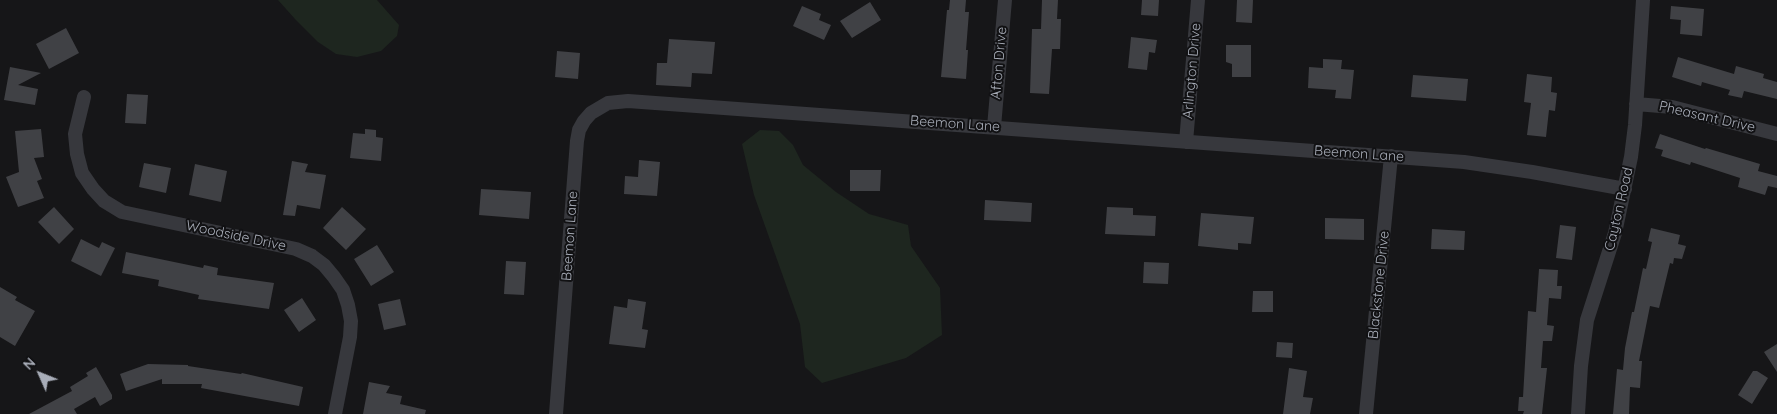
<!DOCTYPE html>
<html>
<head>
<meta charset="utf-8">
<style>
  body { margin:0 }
  #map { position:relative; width:1777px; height:414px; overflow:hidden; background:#161618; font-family:Quicksand,sans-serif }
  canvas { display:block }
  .north { position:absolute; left:15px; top:349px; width:50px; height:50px; -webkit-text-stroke:4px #111113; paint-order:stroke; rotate:314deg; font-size:14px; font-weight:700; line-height:20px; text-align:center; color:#a8adb8 }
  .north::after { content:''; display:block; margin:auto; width:18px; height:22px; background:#a8adb8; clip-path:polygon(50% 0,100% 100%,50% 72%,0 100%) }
</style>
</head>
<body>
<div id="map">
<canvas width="1777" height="414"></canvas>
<div class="north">N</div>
</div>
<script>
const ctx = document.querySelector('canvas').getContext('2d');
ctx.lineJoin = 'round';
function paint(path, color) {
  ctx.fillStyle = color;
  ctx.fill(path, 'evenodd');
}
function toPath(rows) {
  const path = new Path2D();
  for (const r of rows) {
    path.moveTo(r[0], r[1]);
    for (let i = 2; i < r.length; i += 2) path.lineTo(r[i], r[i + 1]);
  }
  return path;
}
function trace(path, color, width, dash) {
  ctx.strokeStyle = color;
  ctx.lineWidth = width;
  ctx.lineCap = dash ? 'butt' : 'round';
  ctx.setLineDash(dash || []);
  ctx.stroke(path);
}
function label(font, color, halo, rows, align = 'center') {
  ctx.font = font + ' Quicksand,sans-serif';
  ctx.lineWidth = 4;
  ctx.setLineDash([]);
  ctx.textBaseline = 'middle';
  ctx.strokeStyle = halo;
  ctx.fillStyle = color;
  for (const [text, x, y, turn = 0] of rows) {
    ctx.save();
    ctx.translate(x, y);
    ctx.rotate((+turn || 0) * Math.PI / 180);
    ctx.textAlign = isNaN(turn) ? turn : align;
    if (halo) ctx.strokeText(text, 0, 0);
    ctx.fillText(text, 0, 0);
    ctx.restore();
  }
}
const green = toPath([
  [278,0,377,0,399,25,397,36,381,51,357,57,336,54,318,42,295,19],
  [760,130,779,131,793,145,803,165,836,192,869,214,908,225,911,246,940,288,942,335,906,358,822,383,805,367,800,324,754,195,742,144]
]);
const building = toPath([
  [950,0,966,0,965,12,969,12,966,50,968,50,966,79,941,77,947,10,949,10],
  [1042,0,1058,0,1057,19,1061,19,1060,49,1052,49,1049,94,1030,93,1032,29,1041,29],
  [1142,0,1159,0,1158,16,1141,15],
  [1237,0,1253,0,1252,23,1236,22],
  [870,2,881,20,852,38,840,21],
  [802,6,821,14,819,20,831,25,824,40,793,26],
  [1671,6,1704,9,1702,36,1680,34,1681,20,1670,19],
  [66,28,79,53,49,69,36,44],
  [1131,37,1157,40,1155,53,1149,52,1147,70,1128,68],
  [669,39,715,42,712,74,692,73,691,87,656,85,657,63,667,63],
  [1226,45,1251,45,1251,77,1232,77,1232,64,1226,62],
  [557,51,580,53,578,79,555,77],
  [1678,57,1734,74,1736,66,1764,74,1763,78,1777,82,1777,99,1744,91,1742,98,1728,95,1730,90,1702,82,1701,86,1672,77],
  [1323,59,1342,60,1341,69,1354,70,1351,99,1335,98,1336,90,1308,88,1309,67,1323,68],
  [10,67,41,73,18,85,38,89,35,105,4,100],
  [1527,74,1552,77,1551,92,1557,93,1555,111,1549,110,1546,137,1527,135,1531,103,1524,102],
  [1413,75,1468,79,1466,101,1411,97],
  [127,94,148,95,146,124,125,123],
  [41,129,44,157,34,158,42,179,37,181,44,198,18,207,6,177,19,172,15,131],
  [365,129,376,130,376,137,383,138,381,161,350,158,353,133,365,134],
  [1660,134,1705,149,1706,148,1760,164,1758,171,1777,176,1777,188,1768,186,1765,195,1738,187,1740,178,1691,162,1690,165,1661,156,1663,150,1655,148],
  [639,160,660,162,657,196,624,194,625,176,638,177],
  [292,161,308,164,305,172,326,175,320,209,297,205,295,216,283,215],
  [144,163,171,168,166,193,139,187],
  [195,164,227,171,221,202,189,195],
  [850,170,881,170,880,191,850,191],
  [481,189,531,192,529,219,479,215],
  [985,200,1032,203,1031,222,984,220],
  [54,207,74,229,59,244,38,222],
  [342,207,366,229,346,250,323,228],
  [1107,207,1133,208,1133,215,1156,216,1155,236,1105,234],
  [1201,213,1254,217,1251,244,1238,243,1238,250,1198,246],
  [1325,218,1364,219,1364,240,1325,239],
  [1560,225,1576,227,1572,260,1556,258],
  [1651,228,1680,235,1678,244,1686,246,1682,259,1674,258,1673,264,1670,263,1659,308,1650,306,1639,361,1642,361,1640,388,1630,387,1629,414,1613,414,1617,369,1623,370,1625,348,1632,312,1634,312,1643,268,1646,269,1652,242,1648,241],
  [1432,229,1465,231,1464,250,1431,249],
  [81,239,99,248,102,242,115,248,101,276,71,261],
  [377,245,394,272,371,286,354,259],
  [126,252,203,268,204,265,218,268,217,275,274,283,269,309,198,299,199,295,158,286,159,280,122,273],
  [506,261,526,262,524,295,504,294],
  [1144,262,1169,263,1168,284,1143,283],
  [1539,269,1558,270,1557,286,1562,286,1561,299,1549,298,1547,325,1554,326,1552,341,1543,341,1541,368,1547,368,1542,414,1523,414,1524,411,1518,411,1519,397,1523,397,1528,311,1536,312],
  [0,287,17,297,15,300,35,311,15,346,0,337],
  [1253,291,1273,291,1273,312,1252,312],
  [302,298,316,320,299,332,284,310],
  [400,299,406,325,384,330,378,304],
  [628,299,646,302,642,329,648,330,645,348,609,344,614,306,627,308],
  [1277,342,1293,343,1292,358,1276,357],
  [1777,344,1777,372,1764,352],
  [148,364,188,365,188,366,241,374,242,373,303,387,299,406,201,388,202,384,162,384,162,379,126,391,120,374],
  [96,367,112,395,112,399,100,406,95,397,74,409,77,414,29,414,72,391,70,387,88,376,86,373],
  [1289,368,1307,371,1303,397,1313,398,1310,414,1283,414],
  [1753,371,1757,371,1768,378,1752,404,1738,395],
  [369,382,390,386,386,393,402,396,400,404,426,410,425,414,363,414]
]);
const minor = toPath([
  [84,97,75,134,77,154,82,173,93,189,104,201,122,212,296,249,312,256,324,265,334,277,343,290,348,305,351,321,350,337,335,414],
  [1636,104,1672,107,1777,134],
  [994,127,1005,0],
  [1186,142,1198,0],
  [556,414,577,141,579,130,584,121,591,113,608,103,628,101,1464,162,1532,172,1625,189],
  [1366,414,1391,156],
  [1578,414,1581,366,1587,320,1615,233,1631,157,1635,125,1643,0]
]);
const streetNames = [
  ["Afton Drive",999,63,-85],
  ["Arlington Drive",1192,71,-85],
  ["Pheasant Drive",1707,117,13],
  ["Beemon Lane",955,124,4],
  ["Beemon Lane",1359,154,4],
  ["Cayton Road",1619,209,-77],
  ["Woodside Drive",236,236,12],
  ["Beemon Lane",570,236,-86],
  ["Blackstone Drive",1379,285,-84]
];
paint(green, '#1e261f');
paint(building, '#404145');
trace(minor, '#37383d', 14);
label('14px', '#a8adb8', '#111113', streetNames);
</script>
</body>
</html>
